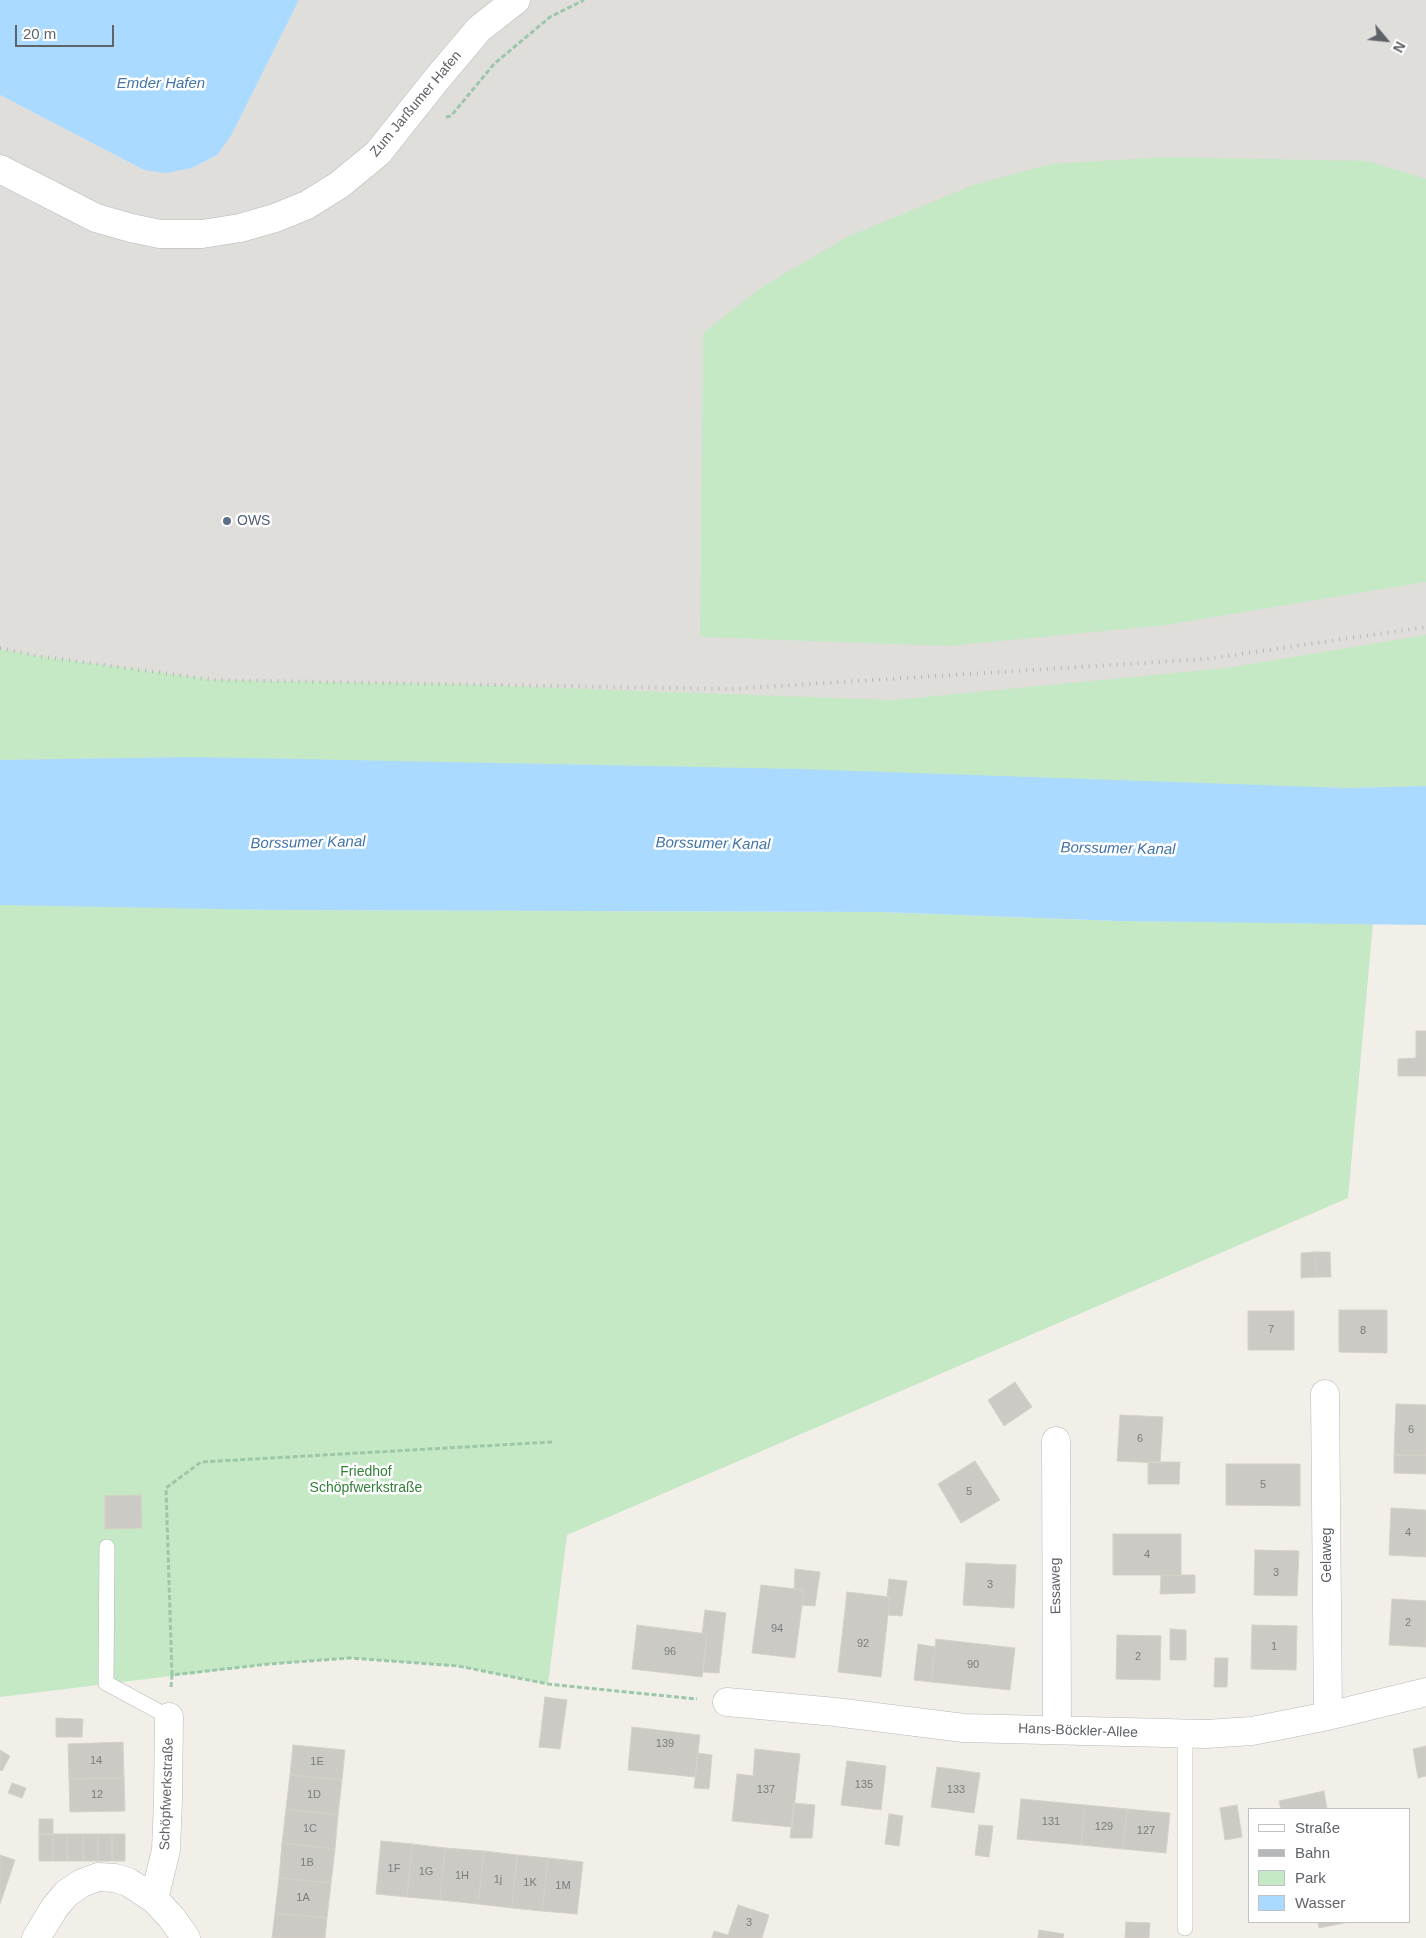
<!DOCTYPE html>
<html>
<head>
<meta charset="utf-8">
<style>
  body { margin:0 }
  #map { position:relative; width:1426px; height:1938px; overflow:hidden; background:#f1efe8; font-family:Arial,sans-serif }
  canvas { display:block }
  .legend { position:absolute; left:1248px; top:1808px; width:162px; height:115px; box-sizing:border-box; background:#fff; border:1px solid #bfc1c3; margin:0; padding:6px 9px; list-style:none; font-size:15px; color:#5f6368 }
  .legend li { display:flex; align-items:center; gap:10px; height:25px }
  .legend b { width:25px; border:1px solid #bfc1c3 }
  .north { position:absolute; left:1361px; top:15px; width:50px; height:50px; -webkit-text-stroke:4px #fff; paint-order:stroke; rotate:118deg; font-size:14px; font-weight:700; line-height:20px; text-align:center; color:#5f6368 }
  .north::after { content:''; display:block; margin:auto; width:18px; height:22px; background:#5f6368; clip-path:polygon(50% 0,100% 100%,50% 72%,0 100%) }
  .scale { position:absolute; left:15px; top:25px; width:99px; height:22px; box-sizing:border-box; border:2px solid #5f6368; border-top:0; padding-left:6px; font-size:15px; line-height:18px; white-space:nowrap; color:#5f6368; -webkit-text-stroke:4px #fff; paint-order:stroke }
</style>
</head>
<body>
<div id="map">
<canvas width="1426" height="1938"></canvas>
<ul class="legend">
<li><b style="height:6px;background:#fff"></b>Straße</li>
<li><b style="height:6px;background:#b6b7b8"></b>Bahn</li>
<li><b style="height:14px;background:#c5e8c5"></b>Park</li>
<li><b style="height:14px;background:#aadaff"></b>Wasser</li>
</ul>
<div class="north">N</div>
<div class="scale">20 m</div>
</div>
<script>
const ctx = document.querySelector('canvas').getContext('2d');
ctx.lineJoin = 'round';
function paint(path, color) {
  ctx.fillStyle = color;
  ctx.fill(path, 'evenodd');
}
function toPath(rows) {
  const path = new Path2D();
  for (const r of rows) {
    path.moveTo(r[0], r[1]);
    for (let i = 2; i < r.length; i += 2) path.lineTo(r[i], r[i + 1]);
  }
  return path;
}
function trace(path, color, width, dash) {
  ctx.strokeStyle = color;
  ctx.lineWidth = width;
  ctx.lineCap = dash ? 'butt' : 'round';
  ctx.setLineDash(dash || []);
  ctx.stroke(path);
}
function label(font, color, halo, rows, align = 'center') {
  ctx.font = font + ' Arial,sans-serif';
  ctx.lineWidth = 5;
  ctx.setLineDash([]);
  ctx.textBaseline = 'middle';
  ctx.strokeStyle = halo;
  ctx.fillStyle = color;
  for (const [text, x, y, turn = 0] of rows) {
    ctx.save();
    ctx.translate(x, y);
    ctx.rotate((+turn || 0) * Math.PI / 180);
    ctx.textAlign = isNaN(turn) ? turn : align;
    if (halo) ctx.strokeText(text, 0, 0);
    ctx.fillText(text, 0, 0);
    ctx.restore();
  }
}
const industrial = toPath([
  [299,0,1426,0,1426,786,1346,788,0,760,0,95,144,170,192,168,217,155,231,136]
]);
const green = toPath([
  [1165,157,1368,161,1426,179,1426,582,1166,625,949,646,700,637,703,333,762,287,847,237,973,185,1051,164],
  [1426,635,1426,786,1346,788,193,757,0,760,0,649,38,656,214,680,449,684,893,700,1226,668],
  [12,904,270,910,879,912,1117,921,1373,923,1348,1198,567,1535,548,1684,458,1666,350,1658,269,1664,0,1697,0,905]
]);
const water = toPath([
  [0,0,299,0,231,136,217,155,192,168,166,173,144,170,0,95],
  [193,757,800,769,1346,788,1426,786,1426,925,1117,921,879,912,270,910,0,905,0,760]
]);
const building = toPath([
  [1416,1031,1426,1031,1426,1076,1398,1076,1398,1059,1416,1058,1416,1031],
  [1315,1252,1316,1277,1301,1278,1301,1253,1315,1252],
  [1315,1252,1330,1252,1331,1277,1316,1277,1315,1252],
  [1339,1310,1387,1310,1387,1353,1339,1352,1339,1310],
  [1248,1311,1294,1311,1294,1350,1248,1350,1248,1311],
  [1015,1382,1032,1407,1004,1426,988,1400,1015,1382],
  [1396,1404,1426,1405,1426,1455,1394,1455,1396,1404],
  [1120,1415,1163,1417,1160,1463,1117,1461,1120,1415],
  [1394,1455,1426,1455,1426,1474,1394,1473,1394,1455],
  [975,1461,1000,1500,961,1523,938,1484,975,1461],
  [1148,1462,1180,1462,1179,1484,1148,1484,1148,1462],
  [1226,1464,1300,1464,1300,1506,1226,1505,1226,1464],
  [141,1495,142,1528,105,1529,105,1496,141,1495],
  [1391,1508,1426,1510,1426,1557,1389,1555,1391,1508],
  [1113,1534,1181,1534,1181,1575,1113,1575,1113,1534],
  [1255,1550,1299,1551,1297,1596,1254,1595,1255,1550],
  [966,1563,1016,1565,1014,1608,963,1605,966,1563],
  [795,1569,820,1572,815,1606,802,1605,804,1590,794,1589,795,1569],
  [1161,1575,1195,1575,1195,1593,1160,1594,1161,1575],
  [889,1579,907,1581,902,1616,888,1615,890,1597,887,1597,889,1579],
  [761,1585,804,1590,795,1658,752,1653,761,1585],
  [847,1592,890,1597,881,1677,838,1672,847,1592],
  [1392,1599,1426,1601,1426,1647,1389,1645,1392,1599],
  [705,1610,726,1613,719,1673,703,1672,707,1634,702,1634,705,1610],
  [637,1625,707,1634,702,1677,632,1669,637,1625],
  [1252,1625,1297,1626,1296,1670,1251,1669,1252,1625],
  [1170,1629,1186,1630,1186,1660,1170,1660,1170,1629],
  [1117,1635,1161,1636,1160,1680,1116,1679,1117,1635],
  [936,1639,1015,1648,1010,1690,931,1682,936,1639],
  [918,1644,935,1647,931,1682,914,1680,918,1644],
  [1215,1658,1228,1658,1227,1687,1214,1687,1215,1658],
  [545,1697,567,1700,560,1749,539,1747,545,1697],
  [56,1718,83,1719,82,1737,56,1737,56,1718],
  [632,1727,700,1735,695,1777,628,1770,632,1727],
  [123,1742,124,1778,69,1779,68,1744,123,1742],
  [293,1745,345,1750,342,1780,290,1775,293,1745],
  [1426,1746,1426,1776,1418,1778,1413,1749,1426,1746],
  [755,1749,800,1754,792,1827,732,1821,737,1774,753,1776,755,1749],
  [0,1750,10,1756,2,1771,0,1770,0,1750],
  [698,1753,712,1755,709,1789,694,1788,698,1753],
  [847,1761,886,1766,881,1810,841,1805,847,1761],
  [937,1767,980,1773,974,1813,931,1807,937,1767],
  [290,1775,342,1780,338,1815,286,1809,290,1775],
  [124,1778,125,1811,70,1812,69,1779,124,1778],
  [12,1783,26,1788,22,1798,8,1793,12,1783],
  [1324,1791,1327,1809,1281,1809,1279,1801,1324,1791],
  [1021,1799,1085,1805,1081,1845,1017,1839,1021,1799],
  [794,1803,815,1805,812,1838,790,1838,794,1803],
  [1085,1805,1127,1809,1123,1849,1081,1845,1085,1805],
  [1237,1805,1242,1837,1225,1840,1220,1808,1237,1805],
  [286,1809,338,1815,335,1849,282,1843,286,1809],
  [1127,1809,1170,1813,1166,1853,1123,1849,1127,1809],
  [889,1814,903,1816,899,1846,885,1844,889,1814],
  [39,1819,53,1819,53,1834,39,1834,39,1819],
  [979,1825,993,1826,989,1857,975,1855,979,1825],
  [39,1834,53,1834,53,1861,39,1861,39,1834],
  [53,1834,67,1834,67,1861,53,1861,53,1834],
  [67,1834,83,1834,83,1861,67,1861,67,1834],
  [83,1834,98,1834,98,1861,83,1861,83,1834],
  [98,1834,112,1834,112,1861,98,1861,98,1834],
  [112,1834,125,1834,125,1861,112,1861,112,1834],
  [381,1841,412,1844,407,1897,376,1894,381,1841],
  [282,1843,335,1849,331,1883,279,1878,282,1843],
  [412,1844,445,1848,440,1900,407,1897,412,1844],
  [445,1848,484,1851,478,1904,440,1900,445,1848],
  [484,1851,517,1855,512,1908,478,1904,484,1851],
  [0,1855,15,1860,0,1904,0,1855],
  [517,1855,548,1858,542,1911,512,1908,517,1855],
  [548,1858,583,1862,577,1914,542,1911,548,1858],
  [279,1878,331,1883,327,1918,275,1913,279,1878],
  [738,1905,769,1915,762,1938,712,1938,714,1931,728,1935,738,1905],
  [275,1913,327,1918,325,1938,272,1938,275,1913],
  [1126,1922,1150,1923,1149,1938,1125,1938,1126,1922],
  [1318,1922,1349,1922,1319,1928,1318,1922],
  [1039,1930,1064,1934,1063,1938,1038,1938,1039,1930]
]);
const path = toPath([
  [446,117,451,116,494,64,550,17,584,0],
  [172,1675,166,1488,201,1462,552,1442],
  [171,1687,172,1675,269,1664,350,1658,458,1666,548,1684,697,1699]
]);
const service = toPath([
  [107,1547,106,1683,169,1717],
  [1185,1928,1185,1734]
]);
const minor = toPath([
  [1325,1394,1328,1716],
  [1056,1441,1057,1730],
  [727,1702,835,1712,964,1728,1206,1734,1252,1731,1328,1716,1426,1692],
  [154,1899,166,1850,168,1800,169,1717],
  [36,1938,55,1907,67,1893,82,1883,98,1877,115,1878,128,1882,154,1899,171,1917,186,1938]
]);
const tertiary = toPath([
  [0,169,96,218,131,228,160,234,202,234,240,228,275,218,307,205,339,185,378,153,436,80,479,29,516,0]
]);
const rail = toPath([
  [0,648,38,656,214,680,731,689,1206,659,1426,627]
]);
const markers = [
  [227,521,5,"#5c6f8a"]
];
const numberNames = [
  ["7",1271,1330],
  ["8",1363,1331],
  ["6",1411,1430],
  ["6",1140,1439],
  ["5",1263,1485],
  ["5",969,1492],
  ["4",1408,1533],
  ["4",1147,1555],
  ["3",1276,1573],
  ["3",990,1585],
  ["2",1408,1623],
  ["94",777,1629],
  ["92",863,1644],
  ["1",1274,1647],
  ["96",670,1652],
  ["2",1138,1657],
  ["90",973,1665],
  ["139",665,1744],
  ["14",96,1761],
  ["1E",317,1762],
  ["135",864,1785],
  ["137",766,1790],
  ["133",956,1790],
  ["12",97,1795],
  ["1D",314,1795],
  ["131",1051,1822],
  ["129",1104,1827],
  ["1C",310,1829],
  ["127",1146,1831],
  ["1B",307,1863],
  ["1F",394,1869],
  ["1G",426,1872],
  ["1H",462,1876],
  ["1j",498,1880],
  ["1K",530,1883],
  ["1M",563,1886],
  ["1A",303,1898],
  ["3",749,1923]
];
const streetNames = [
  ["Zum Jarßumer Hafen",416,104,-50],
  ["Gelaweg",1327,1555,-90],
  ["Essaweg",1056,1586,-91],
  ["Hans-Böckler-Allee",1078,1731,2],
  ["Schöpfwerkstraße",167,1794,-88]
];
const serviceNames = [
  ["OWS",237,521]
];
const parkNames = [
  ["Friedhof",366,1472],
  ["Schöpfwerkstraße",366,1488]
];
const waterNames = [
  ["Emder Hafen",161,84],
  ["Borssumer Kanal",308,843,-1],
  ["Borssumer Kanal",713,844,1],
  ["Borssumer Kanal",1118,849,1]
];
paint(industrial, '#e0deda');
paint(green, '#c5e8c5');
paint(water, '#aadaff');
paint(building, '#cccac5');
trace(building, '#d6d1c6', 1);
trace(service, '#b5b8bc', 16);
trace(minor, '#b5b8bc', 29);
trace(tertiary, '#b5b8bc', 29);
trace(path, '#9cc7a9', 3, [5, 2.5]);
trace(service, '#fff', 15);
trace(minor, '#fff', 28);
trace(tertiary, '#fff', 28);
trace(rail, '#b6b7b8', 4, [1, 6]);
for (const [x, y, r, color] of markers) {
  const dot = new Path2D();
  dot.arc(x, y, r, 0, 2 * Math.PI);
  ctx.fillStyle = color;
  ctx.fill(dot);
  trace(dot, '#fff', 2);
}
label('11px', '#7a7d7f', null, numberNames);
label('14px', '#5f6368', '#fff', streetNames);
label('14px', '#4e5e75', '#fff', serviceNames, 'left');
label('14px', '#348238', '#fff', parkNames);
label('italic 15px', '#4174aa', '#fff', waterNames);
</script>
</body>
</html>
